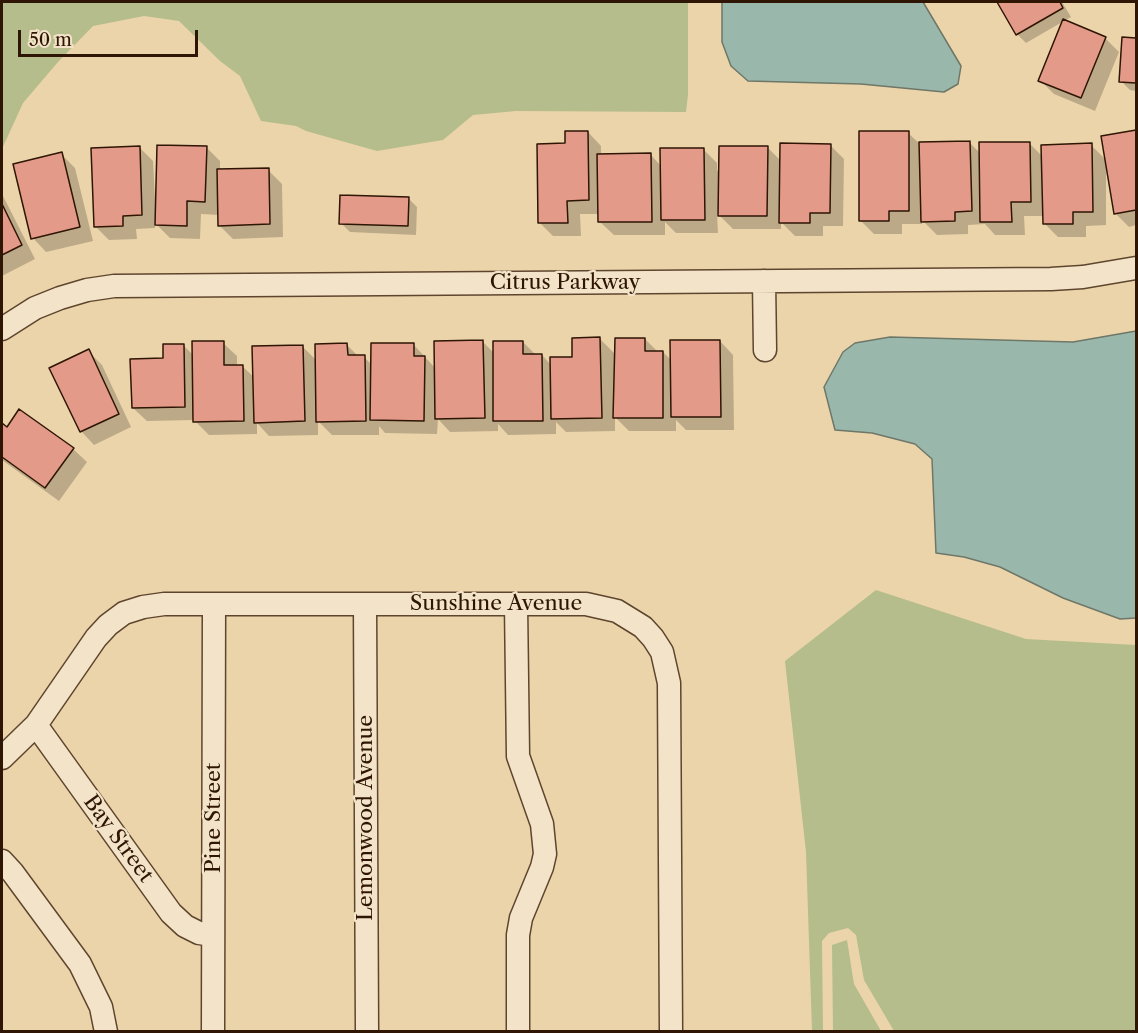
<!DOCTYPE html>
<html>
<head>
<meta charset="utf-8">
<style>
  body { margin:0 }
  #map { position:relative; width:1138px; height:1033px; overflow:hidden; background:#ecd4aa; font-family:"Libre Caslon Text",serif }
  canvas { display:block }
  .frame { position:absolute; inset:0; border:3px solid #2e1504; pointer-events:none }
  .scale { position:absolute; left:18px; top:30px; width:180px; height:27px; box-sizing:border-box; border:3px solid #2e1504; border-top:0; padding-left:8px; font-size:18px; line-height:21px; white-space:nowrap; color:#2e1504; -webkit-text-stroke:4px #f3e3c8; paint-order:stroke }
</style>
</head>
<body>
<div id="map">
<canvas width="1138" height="1033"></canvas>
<div class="frame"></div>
<div class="scale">50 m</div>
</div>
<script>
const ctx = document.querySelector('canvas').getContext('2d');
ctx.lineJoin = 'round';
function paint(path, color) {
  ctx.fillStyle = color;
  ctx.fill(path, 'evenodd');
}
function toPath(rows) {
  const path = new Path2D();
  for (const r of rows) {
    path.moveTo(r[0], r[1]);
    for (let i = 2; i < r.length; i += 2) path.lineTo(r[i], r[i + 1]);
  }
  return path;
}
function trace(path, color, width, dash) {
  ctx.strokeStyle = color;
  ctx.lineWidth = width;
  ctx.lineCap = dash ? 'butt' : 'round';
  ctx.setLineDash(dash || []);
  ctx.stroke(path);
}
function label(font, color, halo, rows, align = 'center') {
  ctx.font = font + ' "Libre Caslon Text",serif';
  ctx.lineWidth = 4.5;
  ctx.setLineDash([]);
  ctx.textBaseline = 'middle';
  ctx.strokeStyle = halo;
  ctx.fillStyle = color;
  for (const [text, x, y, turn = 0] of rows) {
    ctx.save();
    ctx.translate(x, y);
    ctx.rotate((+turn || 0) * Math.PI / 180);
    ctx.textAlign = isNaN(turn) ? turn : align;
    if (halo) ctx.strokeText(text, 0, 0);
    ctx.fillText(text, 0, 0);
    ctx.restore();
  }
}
const green = toPath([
  [2,2,688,2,688,95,686,112,516,111,473,115,443,140,377,151,306,131,296,126,261,121,240,76,220,61,179,21,144,16,93,26,58,62,23,103,2,149],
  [876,590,1026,639,1136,645,1136,1031,894,1031,864,980,856,935,848,928,829,933,822,941,823,1031,812,1031,806,852,785,661],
  [847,940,854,984,881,1031,833,1031,832,945]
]);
const water = toPath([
  [722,2,923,2,961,66,958,84,944,92,861,84,748,81,731,66,722,42,722,2],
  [1136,331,1136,618,1120,619,1063,598,1000,567,964,557,936,553,932,459,915,444,872,433,835,430,824,387,843,352,855,343,890,337,1073,342,1136,331]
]);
const shadow = toPath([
  [998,2,1062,2,1071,17,1064,21,1105,38,1119,52,1095,111,1054,94,1040,80,1064,21,1026,43,1017,34],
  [1124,38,1136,39,1136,91,1130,90,1121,81],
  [588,132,601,146,601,155,650,154,661,166,703,149,717,163,717,171,768,148,781,161,830,145,844,159,843,226,823,226,823,236,795,236,781,222,781,229,733,229,717,213,718,233,676,233,665,222,665,235,614,235,600,222,600,214,580,214,581,236,553,236,539,222,566,145],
  [1136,132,1136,225,1129,227,1115,213,1103,137],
  [908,133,920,144,970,143,981,154,1029,143,1043,157,1091,145,1106,160,1106,225,1086,226,1086,237,1058,237,1045,224,1044,216,1024,216,1025,235,995,235,985,224,968,225,968,234,937,235,922,220,922,224,902,224,902,234,874,234,860,220],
  [206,147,220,161,220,171,268,170,282,184,283,237,233,239,219,225,219,215,201,214,200,239,170,238,155,223,155,228,136,229,137,239,109,240,95,226,140,148,153,161,155,198,157,198],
  [61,154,75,168,93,241,46,252,33,238],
  [2,194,35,259,2,276],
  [408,198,417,207,416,235,350,232,341,223],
  [600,339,616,355,645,339,658,352,663,352,672,361,720,341,733,355,734,430,686,430,676,420,676,431,629,431,615,417,615,431,566,432,556,422,556,434,508,435,498,424,498,431,450,432,438,419,437,434,385,433,379,426,379,435,332,435,318,421,318,435,269,436,257,423,257,434,209,435,194,420,147,421,133,408,165,359,183,345,194,356,223,343,237,356,237,366,242,366,255,378,303,347,317,361,347,345,359,357,364,357,372,365,414,345,436,369,483,342,494,353,523,342,536,355,542,355,551,365,574,359],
  [88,351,102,365,131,427,94,445,81,431],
  [2,425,7,429,73,449,87,462,59,501,2,460]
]);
const building = toPath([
  [997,2,1060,2,1063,8,1016,35,997,2],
  [1063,19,1106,37,1081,98,1038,81,1063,19],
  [1122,37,1136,38,1136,83,1119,82,1122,37],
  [1136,130,1136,210,1114,214,1101,136,1136,130],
  [565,131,588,131,589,200,567,201,568,223,538,223,537,144,565,143,565,131],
  [859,131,909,131,909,211,889,211,889,221,859,221,859,131],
  [970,141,972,211,955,212,955,221,921,222,919,142,970,141],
  [979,142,1030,142,1031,202,1011,202,1012,222,980,222,979,142],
  [780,143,831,144,830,213,810,213,810,223,779,223,780,143],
  [1092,143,1093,212,1073,212,1073,224,1043,224,1041,145,1092,143],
  [157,145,207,146,205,202,187,201,187,226,155,225,157,145],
  [140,146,142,215,123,216,123,226,94,227,91,148,140,146],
  [719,146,768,146,767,216,718,216,719,146],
  [660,148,704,148,705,220,661,220,660,148],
  [62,152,80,227,31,239,13,164,62,152],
  [651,153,652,222,598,222,597,154,651,153],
  [269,168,270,224,218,226,217,169,269,168],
  [340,195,409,197,408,226,339,224,340,195],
  [2,204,22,245,2,255,2,204],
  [600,337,602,418,551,419,550,357,572,357,572,338,600,337],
  [615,338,645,338,645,351,663,351,663,418,613,418,615,338],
  [483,340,485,418,435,419,434,341,483,340],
  [670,340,720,340,721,417,671,417,670,340],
  [192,341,224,341,224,365,243,365,244,421,193,422,192,341],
  [493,341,523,341,523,354,542,354,543,421,493,421,493,341],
  [347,343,348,355,365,355,366,421,316,422,315,344,347,343],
  [371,343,414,343,414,356,425,356,424,421,370,420,371,343],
  [163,344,184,344,185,407,132,408,130,359,163,358,163,344],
  [303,345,305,421,254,423,252,346,303,345],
  [89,349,119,414,80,432,49,368,89,349],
  [19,409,74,448,45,488,2,457,2,423,7,427,19,409]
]);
const minor = toPath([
  [764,281,765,350],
  [2,329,35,308,60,298,87,290,114,286,1051,279,1083,277,1136,268],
  [365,604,367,1032],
  [516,604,518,756,542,824,545,854,542,867,521,918,518,935,518,1032],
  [36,725,171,913,185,926,199,933,213,935],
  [2,758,36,725,96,638,108,625,124,613,143,607,164,604,586,604,617,611,643,627,653,638,662,652,669,683,671,1032],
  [2,861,13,873,80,964,101,1007,106,1032],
  [213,1032,214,604]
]);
const streetNames = [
  ["Citrus Parkway",565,283],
  ["Sunshine Avenue",496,604],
  ["Pine Street",214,818,-90],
  ["Lemonwood Avenue",366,818,-90],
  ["Bay Street",118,839,54]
];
paint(green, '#b4bd8b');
paint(water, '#99b8ab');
trace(water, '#6e7768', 1.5);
paint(shadow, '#0003');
paint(building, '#e39a88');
trace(building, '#2e1504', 1.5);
trace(minor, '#5e452e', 25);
trace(minor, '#f3e3c8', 22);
label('21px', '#2e1504', '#f3e3c8', streetNames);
</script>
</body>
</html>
